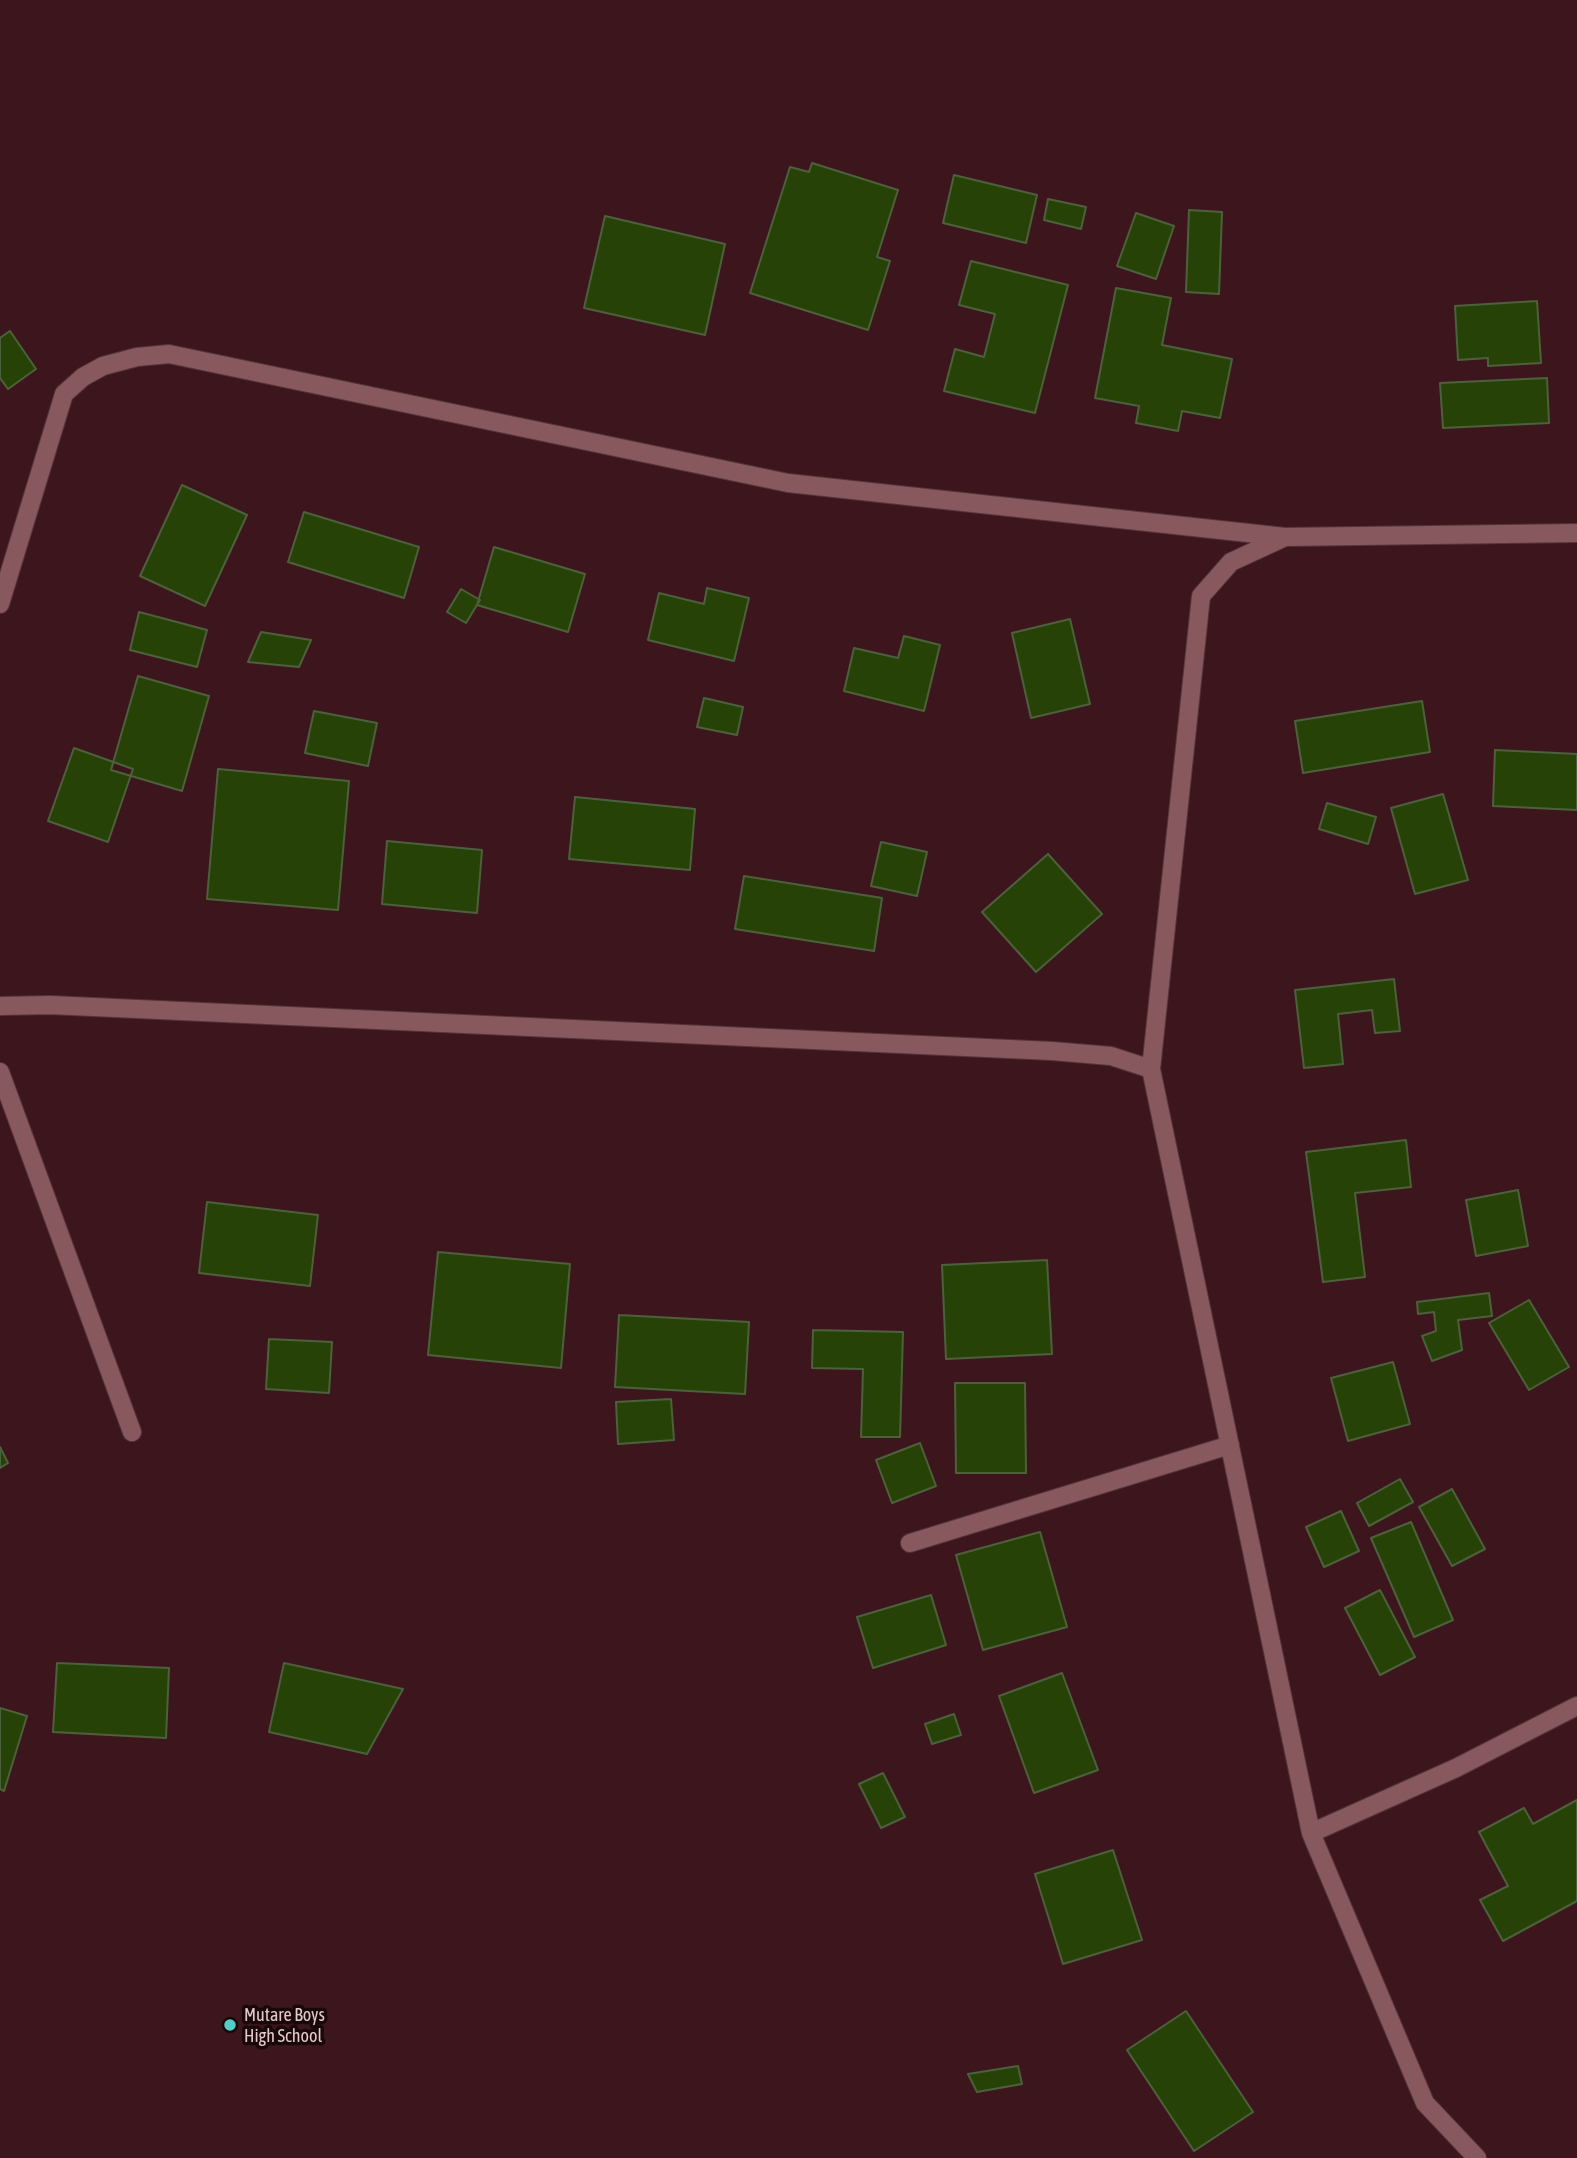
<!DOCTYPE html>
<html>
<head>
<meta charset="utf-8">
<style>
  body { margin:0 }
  canvas { display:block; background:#3d161d }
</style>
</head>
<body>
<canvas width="1577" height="2158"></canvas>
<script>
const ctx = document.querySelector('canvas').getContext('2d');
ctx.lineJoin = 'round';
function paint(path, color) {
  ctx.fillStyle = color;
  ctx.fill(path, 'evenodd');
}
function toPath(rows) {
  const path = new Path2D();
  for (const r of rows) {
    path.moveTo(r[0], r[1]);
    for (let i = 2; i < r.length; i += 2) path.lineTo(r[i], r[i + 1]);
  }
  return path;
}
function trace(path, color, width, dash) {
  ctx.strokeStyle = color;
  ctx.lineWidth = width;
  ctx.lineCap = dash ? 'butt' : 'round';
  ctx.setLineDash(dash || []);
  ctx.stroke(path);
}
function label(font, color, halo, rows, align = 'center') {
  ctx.font = font + ' "Asap Condensed",sans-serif';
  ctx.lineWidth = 7;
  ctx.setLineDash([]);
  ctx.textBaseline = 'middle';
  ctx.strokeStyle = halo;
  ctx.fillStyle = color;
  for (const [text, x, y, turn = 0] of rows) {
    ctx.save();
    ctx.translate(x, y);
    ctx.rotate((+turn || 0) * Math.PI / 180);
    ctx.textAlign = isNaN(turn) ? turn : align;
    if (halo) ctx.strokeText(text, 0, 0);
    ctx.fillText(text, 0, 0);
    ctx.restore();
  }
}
const building = toPath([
  [812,163,898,190,877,257,890,261,868,330,750,293,790,167,809,172,812,163],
  [954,175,1037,195,1026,243,943,223,954,175],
  [1048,199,1086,207,1081,229,1044,220,1048,199],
  [1189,210,1222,212,1219,294,1186,292,1189,210],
  [1136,213,1174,226,1156,279,1117,266,1136,213],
  [605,216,725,244,705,335,584,308,605,216],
  [971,261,1068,285,1035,413,944,391,955,349,984,357,995,314,959,305,971,261],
  [1116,288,1171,298,1162,345,1232,359,1220,418,1182,411,1178,431,1136,423,1139,406,1095,398,1116,288],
  [1537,301,1541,363,1488,366,1488,358,1458,360,1455,306,1537,301],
  [10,331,36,369,8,389,0,378,0,338,10,331],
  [1547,378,1549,423,1443,428,1440,383,1547,378],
  [182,485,247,515,205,606,140,576,182,485],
  [304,512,419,547,404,598,288,562,304,512],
  [494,547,585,574,568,632,477,605,494,547],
  [707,588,749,598,734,661,648,640,659,593,704,604,707,588],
  [461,589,480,600,466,623,447,612,461,589],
  [139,612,207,630,197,667,130,650,139,612],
  [1070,619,1090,704,1031,718,1012,633,1070,619],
  [261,632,311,640,299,667,248,662,261,632],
  [904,636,940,645,924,711,844,691,854,648,898,658,904,636],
  [138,676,209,696,182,791,111,770,138,676],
  [704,698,743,707,737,735,697,727,704,698],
  [1422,701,1430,752,1303,773,1295,721,1422,701],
  [314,711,377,723,368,766,305,753,314,711],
  [74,748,133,769,108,842,48,821,74,748],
  [1495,750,1577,754,1577,810,1493,806,1495,750],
  [218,769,349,781,338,910,207,899,218,769],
  [1443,794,1468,880,1415,894,1391,808,1443,794],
  [575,797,695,809,690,870,569,859,575,797],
  [1327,803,1376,817,1368,844,1319,829,1327,803],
  [387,841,482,850,477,913,382,904,387,841],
  [881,842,927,852,917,896,871,886,881,842],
  [1048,854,1102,914,1036,972,982,912,1048,854],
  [744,876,882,898,874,951,735,929,744,876],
  [1394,979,1400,1031,1375,1033,1372,1010,1338,1014,1343,1064,1304,1068,1295,990,1394,979],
  [1406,1140,1411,1187,1355,1193,1365,1277,1323,1282,1306,1152,1406,1140],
  [1518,1190,1528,1246,1476,1256,1466,1200,1518,1190],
  [207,1202,318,1215,310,1286,199,1273,207,1202],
  [438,1252,570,1264,561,1368,428,1355,438,1252],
  [1047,1260,1052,1354,946,1359,942,1265,1047,1260],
  [1489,1293,1492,1316,1458,1320,1462,1350,1432,1361,1422,1336,1436,1331,1434,1312,1418,1314,1417,1302,1489,1293],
  [1529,1300,1569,1367,1529,1390,1489,1323,1529,1300],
  [619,1315,749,1322,745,1394,615,1387,619,1315],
  [813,1330,903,1332,900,1437,861,1437,863,1369,812,1368,813,1330],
  [269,1339,332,1342,329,1393,266,1389,269,1339],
  [1393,1362,1410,1424,1348,1441,1331,1378,1393,1362],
  [955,1383,1025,1383,1026,1473,956,1473,955,1383],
  [671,1399,674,1440,618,1444,616,1402,671,1399],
  [920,1443,936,1486,892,1503,876,1460,920,1443],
  [0,1447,8,1463,0,1468,0,1447],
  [1400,1479,1413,1502,1369,1526,1357,1503,1400,1479],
  [1452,1489,1485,1549,1452,1566,1419,1507,1452,1489],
  [1341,1511,1359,1551,1324,1567,1306,1527,1341,1511],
  [1411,1522,1453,1620,1414,1637,1371,1538,1411,1522],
  [1040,1532,1067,1627,983,1650,956,1555,1040,1532],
  [1380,1590,1415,1657,1380,1675,1345,1608,1380,1590],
  [931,1595,946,1645,873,1668,857,1617,931,1595],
  [57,1663,169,1668,166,1738,53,1732,57,1663],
  [284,1663,403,1689,367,1754,269,1732,284,1663],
  [1062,1673,1098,1770,1034,1793,999,1696,1062,1673],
  [0,1708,27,1716,4,1791,0,1789,0,1708],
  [954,1714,961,1735,932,1744,925,1724,954,1714],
  [883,1773,905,1817,881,1828,859,1784,883,1773],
  [1577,1800,1577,1901,1503,1941,1480,1900,1508,1886,1479,1832,1524,1808,1533,1824,1577,1800],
  [1113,1850,1142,1940,1063,1964,1035,1874,1113,1850],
  [1186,2011,1253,2112,1194,2151,1127,2050,1186,2011],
  [1018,2066,1022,2084,977,2092,968,2074,1018,2066]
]);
const minor = toPath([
  [0,604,64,394,83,377,103,366,137,357,169,354,788,483,1285,537],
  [0,1006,50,1005,1052,1051,1111,1056,1151,1069],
  [0,1072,132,1432],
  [910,1543,1230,1445],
  [1311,1833,1456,1768,1577,1706],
  [1477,2158,1425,2103,1311,1833,1151,1069,1201,596,1231,562,1285,537,1577,533]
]);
const markers = [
  [230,2025,7,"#54cdc8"]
];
const poiNames = [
  ["Mutare Boys",244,2015],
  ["High School",244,2036]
];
paint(building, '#274207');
trace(building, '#4d603c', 2);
trace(minor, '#55353a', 20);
trace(minor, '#87595f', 18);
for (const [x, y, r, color] of markers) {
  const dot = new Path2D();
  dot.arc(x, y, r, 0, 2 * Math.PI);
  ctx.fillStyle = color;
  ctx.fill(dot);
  trace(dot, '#19080a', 2.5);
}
label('18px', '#e5cacc', '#19080a', poiNames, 'left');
</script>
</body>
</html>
